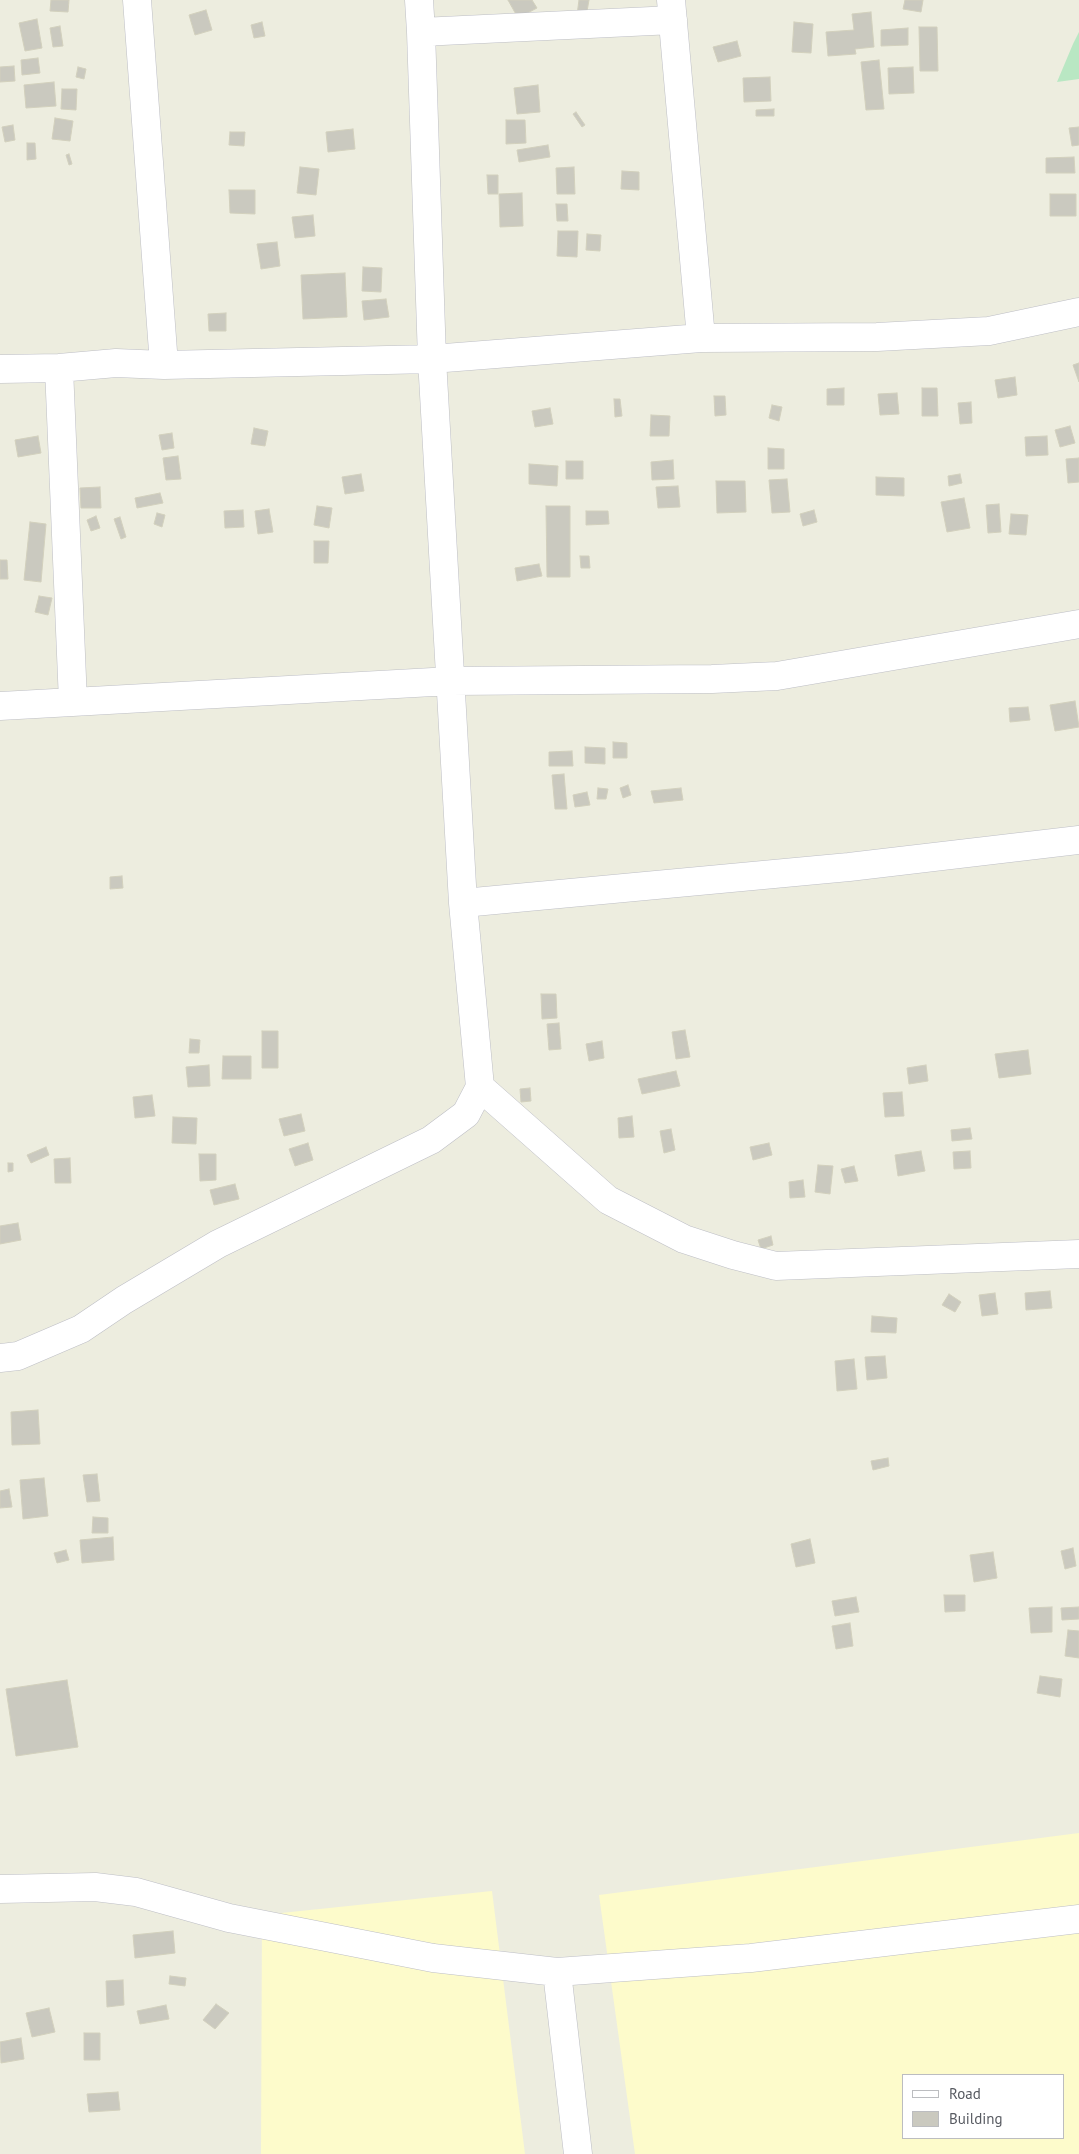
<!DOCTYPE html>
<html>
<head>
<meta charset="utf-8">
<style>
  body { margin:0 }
  #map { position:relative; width:1079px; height:2154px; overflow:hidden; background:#ededdf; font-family:"PT Sans",sans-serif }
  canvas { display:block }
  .legend { position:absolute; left:902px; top:2074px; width:162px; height:65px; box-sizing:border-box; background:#fff; border:1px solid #bcbdc0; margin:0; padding:6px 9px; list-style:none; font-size:15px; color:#585b62 }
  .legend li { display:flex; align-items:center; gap:10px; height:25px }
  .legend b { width:25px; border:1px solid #bcbdc0 }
</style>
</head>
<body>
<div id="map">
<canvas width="1079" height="2154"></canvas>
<ul class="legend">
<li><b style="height:6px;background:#fff"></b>Road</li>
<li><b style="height:14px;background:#cac9bf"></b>Building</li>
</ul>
</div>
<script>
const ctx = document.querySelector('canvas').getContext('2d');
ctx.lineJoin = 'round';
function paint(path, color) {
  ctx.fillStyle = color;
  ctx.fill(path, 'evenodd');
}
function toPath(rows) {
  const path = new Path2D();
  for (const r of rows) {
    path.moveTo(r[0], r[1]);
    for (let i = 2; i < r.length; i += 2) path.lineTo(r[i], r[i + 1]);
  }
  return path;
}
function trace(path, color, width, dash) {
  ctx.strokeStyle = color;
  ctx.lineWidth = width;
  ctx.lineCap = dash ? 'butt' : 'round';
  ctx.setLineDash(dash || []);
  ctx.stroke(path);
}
const green = toPath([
  [1079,32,1079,79,1057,82,1073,44]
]);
const sand = toPath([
  [1079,1833,1079,2154,635,2154,599,1895],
  [903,2075,1063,2075,1063,2138,903,2138],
  [492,1891,525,2154,261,2154,262,1915]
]);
const building = toPath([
  [51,0,69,0,68,12,50,11,51,0],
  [508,0,532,0,537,8,518,18,508,0],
  [579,0,589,0,586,17,577,15,579,0],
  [905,0,923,0,921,12,903,9,905,0],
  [206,10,212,30,195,35,189,15,206,10],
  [871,12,874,47,855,49,856,54,828,56,826,32,854,30,852,14,871,12],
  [37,19,42,48,25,51,19,23,37,19],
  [262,22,265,36,254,38,251,25,262,22],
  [794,22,813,24,811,53,792,52,794,22],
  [60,26,63,46,53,47,50,28,60,26],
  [919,27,937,27,938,71,920,71,919,27],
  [908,28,908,45,881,46,881,30,908,28],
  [737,41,741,56,718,62,713,47,737,41],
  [38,58,40,73,22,75,21,60,38,58],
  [879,60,884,109,866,110,861,62,879,60],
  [14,66,15,81,0,82,0,67,14,66],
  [78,67,86,69,84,79,76,77,78,67],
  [913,67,914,93,889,94,888,68,913,67],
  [770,77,771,101,744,102,743,78,770,77],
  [54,82,56,106,26,108,24,85,54,82],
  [538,85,540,112,517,114,514,88,538,85],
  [62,89,77,89,76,110,61,109,62,89],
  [774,109,774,116,756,116,756,110,774,109],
  [576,112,585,125,582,127,573,114,576,112],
  [55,118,73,121,70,141,52,139,55,118],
  [506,120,525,120,526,143,506,144,506,120],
  [13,125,15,140,5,142,2,127,13,125],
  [1079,127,1079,145,1072,146,1069,128,1079,127],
  [353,129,355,149,328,152,326,132,353,129],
  [230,132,245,132,244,146,229,145,230,132],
  [27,143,35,143,36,159,27,160,27,143],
  [548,145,550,157,519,162,517,150,548,145],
  [69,154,72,164,69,165,66,155,69,154],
  [1074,157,1075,173,1046,173,1046,158,1074,157],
  [300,167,319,169,316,195,297,193,300,167],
  [574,167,575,194,557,194,556,168,574,167],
  [622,171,639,172,639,190,621,189,622,171],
  [487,175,498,175,498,194,488,194,487,175],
  [229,190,255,190,255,214,230,213,229,190],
  [522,193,523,226,500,227,499,194,522,193],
  [1050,194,1076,194,1076,216,1050,216,1050,194],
  [556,204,567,204,568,221,557,221,556,204],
  [313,215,315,236,295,238,292,217,313,215],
  [558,231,578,231,577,257,557,256,558,231],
  [587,234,601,235,600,251,586,250,587,234],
  [277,242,280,266,261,269,257,244,277,242],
  [363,267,382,268,381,292,362,291,363,267],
  [345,273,347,317,303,319,301,275,345,273],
  [386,299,389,317,364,320,362,301,386,299],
  [226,313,226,331,209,331,208,314,226,313],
  [1079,363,1079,382,1073,365,1079,363],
  [1015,377,1017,395,998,398,995,380,1015,377],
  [844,388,844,405,827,405,827,389,844,388],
  [922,388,937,388,938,416,922,416,922,388],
  [897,393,899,414,880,415,878,394,897,393],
  [714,396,725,396,726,415,715,416,714,396],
  [614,399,620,399,622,416,615,417,614,399],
  [971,402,972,423,960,424,958,403,971,402],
  [772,405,782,407,779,421,769,418,772,405],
  [550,408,553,424,535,427,532,411,550,408],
  [651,415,670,416,669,436,650,436,651,415],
  [1070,426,1075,443,1060,447,1055,430,1070,426],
  [254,428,268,431,265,446,251,444,254,428],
  [172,433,174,448,162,450,159,435,172,433],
  [38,436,41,453,18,457,15,440,38,436],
  [1047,436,1048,455,1026,456,1025,437,1047,436],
  [768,448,784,449,784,469,768,469,768,448],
  [178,456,181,479,166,480,163,458,178,456],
  [1079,458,1079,482,1068,483,1066,459,1079,458],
  [673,460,674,479,652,480,651,462,673,460],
  [566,461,583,461,583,479,566,479,566,461],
  [529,464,558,466,557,486,529,484,529,464],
  [361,474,364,491,345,494,342,477,361,474],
  [960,474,962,483,949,486,948,476,960,474],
  [876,477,904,478,904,496,876,495,876,477],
  [787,479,790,512,772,513,769,480,787,479],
  [716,481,745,481,746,512,717,513,716,481],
  [678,486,680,507,658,508,656,487,678,486],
  [100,487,101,508,81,508,80,488,100,487],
  [160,493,163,503,137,508,135,498,160,493],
  [964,498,970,528,947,532,941,502,964,498],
  [999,504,1001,532,988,533,986,505,999,504],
  [317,506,332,508,329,528,314,525,317,506],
  [546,506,570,506,570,577,547,577,546,506],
  [269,509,273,532,258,534,255,511,269,509],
  [243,510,244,527,225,528,224,511,243,510],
  [814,510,817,522,803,526,800,514,814,510],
  [586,511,608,511,609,524,586,525,586,511],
  [157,513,165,515,162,527,154,524,157,513],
  [1011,514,1028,515,1026,535,1009,534,1011,514],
  [96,516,100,528,91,531,87,520,96,516],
  [120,517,126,537,121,539,114,519,120,517],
  [30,522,46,524,41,582,24,580,30,522],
  [314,541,329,541,328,563,314,563,314,541],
  [580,556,589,556,590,568,581,568,580,556],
  [0,560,7,560,8,579,0,579,0,560],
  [539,564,542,576,517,581,515,568,539,564],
  [39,596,52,598,48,615,35,612,39,596],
  [1075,701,1079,727,1055,731,1050,705,1075,701],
  [1028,707,1030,720,1010,722,1009,708,1028,707],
  [613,742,627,743,627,758,613,758,613,742],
  [585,747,605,748,605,764,585,763,585,747],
  [572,751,573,766,549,766,549,752,572,751],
  [564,774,567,809,555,809,552,775,564,774],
  [628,785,631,795,623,798,620,788,628,785],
  [598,788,608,789,606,799,597,799,598,788],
  [681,788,683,800,654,803,651,791,681,788],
  [587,792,590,805,575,807,573,795,587,792],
  [122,876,123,888,110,889,110,877,122,876],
  [541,994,556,994,557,1018,542,1019,541,994],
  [559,1023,561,1049,549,1050,547,1024,559,1023],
  [685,1030,690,1057,676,1059,672,1032,685,1030],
  [262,1031,278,1031,278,1068,262,1068,262,1031],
  [190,1039,200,1040,199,1053,189,1053,190,1039],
  [602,1041,604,1058,589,1061,586,1044,602,1041],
  [1028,1050,1031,1074,999,1078,995,1054,1028,1050],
  [223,1056,251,1056,251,1079,222,1079,223,1056],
  [209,1065,210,1086,188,1087,186,1067,209,1065],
  [926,1065,928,1081,909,1084,907,1068,926,1065],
  [676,1071,680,1086,642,1094,638,1079,676,1071],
  [530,1088,531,1101,521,1102,520,1089,530,1088],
  [902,1092,904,1116,885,1117,883,1093,902,1092],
  [152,1095,155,1116,135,1118,133,1097,152,1095],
  [301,1114,305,1131,284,1136,279,1119,301,1114],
  [632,1116,634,1137,619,1138,618,1118,632,1116],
  [173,1117,197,1118,196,1144,172,1143,173,1117],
  [970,1128,972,1139,952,1141,951,1130,970,1128],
  [671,1129,675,1150,664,1153,660,1131,671,1129],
  [308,1143,313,1160,295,1166,289,1149,308,1143],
  [769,1143,772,1155,753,1160,750,1147,769,1143],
  [46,1147,49,1155,31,1163,27,1155,46,1147],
  [921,1151,925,1171,898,1176,895,1155,921,1151],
  [970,1151,971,1168,954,1169,953,1152,970,1151],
  [199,1154,216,1154,216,1180,200,1181,199,1154],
  [70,1158,71,1183,55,1183,54,1159,70,1158],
  [8,1163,13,1163,13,1171,8,1172,8,1163],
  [818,1165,833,1166,830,1194,815,1192,818,1165],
  [854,1166,858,1181,845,1183,841,1169,854,1166],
  [803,1180,805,1197,790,1198,789,1182,803,1180],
  [235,1184,239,1199,214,1205,210,1190,235,1184],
  [18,1223,21,1240,0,1244,0,1226,18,1223],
  [771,1236,773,1245,761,1249,758,1240,771,1236],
  [1050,1291,1052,1308,1026,1310,1025,1293,1050,1291],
  [995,1293,998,1314,982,1316,979,1295,995,1293],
  [949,1294,961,1302,955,1312,942,1305,949,1294],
  [872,1316,897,1318,896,1333,871,1332,872,1316],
  [885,1356,887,1378,867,1380,865,1357,885,1356],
  [854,1359,857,1389,837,1391,835,1361,854,1359],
  [38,1410,40,1444,12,1445,11,1412,38,1410],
  [888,1458,889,1466,873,1470,871,1461,888,1458],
  [97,1474,100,1501,87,1502,83,1475,97,1474],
  [44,1478,48,1516,23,1519,20,1480,44,1478],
  [9,1489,12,1507,0,1508,0,1491,9,1489],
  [93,1517,108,1518,108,1533,92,1533,93,1517],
  [113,1537,114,1560,82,1563,80,1540,113,1537],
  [810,1539,815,1563,796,1567,791,1544,810,1539],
  [1073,1548,1076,1566,1065,1569,1061,1551,1073,1548],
  [66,1550,69,1560,57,1563,54,1553,66,1550],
  [993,1552,997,1578,974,1582,970,1555,993,1552],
  [944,1595,965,1595,965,1611,945,1612,944,1595],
  [856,1597,859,1612,835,1616,832,1601,856,1597],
  [1052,1607,1052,1632,1031,1633,1029,1608,1052,1607],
  [1079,1607,1079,1619,1062,1620,1061,1608,1079,1607],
  [850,1623,853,1646,836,1649,832,1626,850,1623],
  [1068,1630,1079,1631,1079,1658,1065,1656,1068,1630],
  [1040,1676,1062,1679,1060,1697,1037,1693,1040,1676],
  [67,1680,78,1747,16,1756,6,1689,67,1680],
  [173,1931,175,1953,135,1958,133,1935,173,1931],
  [170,1976,186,1978,185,1986,169,1984,170,1976],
  [123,1980,124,2005,107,2007,106,1981,123,1980],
  [216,2004,229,2013,215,2029,203,2020,216,2004],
  [166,2005,169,2019,140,2024,137,2011,166,2005],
  [49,2008,55,2032,32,2037,26,2013,49,2008],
  [84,2033,100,2033,100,2060,84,2060,84,2033],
  [21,2038,24,2059,1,2063,0,2042,21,2038],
  [118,2092,120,2110,89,2112,87,2094,118,2092]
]);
const street = toPath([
  [137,0,164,365],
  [671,0,701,338],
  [421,32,673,20],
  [59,368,73,702],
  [0,369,59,368,116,363,164,365,432,359,701,338,877,337,989,331,1079,312],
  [0,706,451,681,712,679,777,676,1079,624],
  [463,903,849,867,1079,840],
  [480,1087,608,1200,684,1239,733,1255,776,1266,1079,1254],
  [0,1358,18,1356,81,1329,124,1300,218,1244,431,1140,466,1114,480,1087,463,903,432,359,421,32,419,0],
  [0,1889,95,1887,136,1892,229,1918,433,1958,557,1972,751,1958,1079,1919],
  [557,1972,578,2154]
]);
paint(green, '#b9e7c3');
paint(sand, '#fdfbcb');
paint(building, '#cac9bf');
trace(building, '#d2d0bd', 1);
trace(street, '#bdbec5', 29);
trace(street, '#fff', 28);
</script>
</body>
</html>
